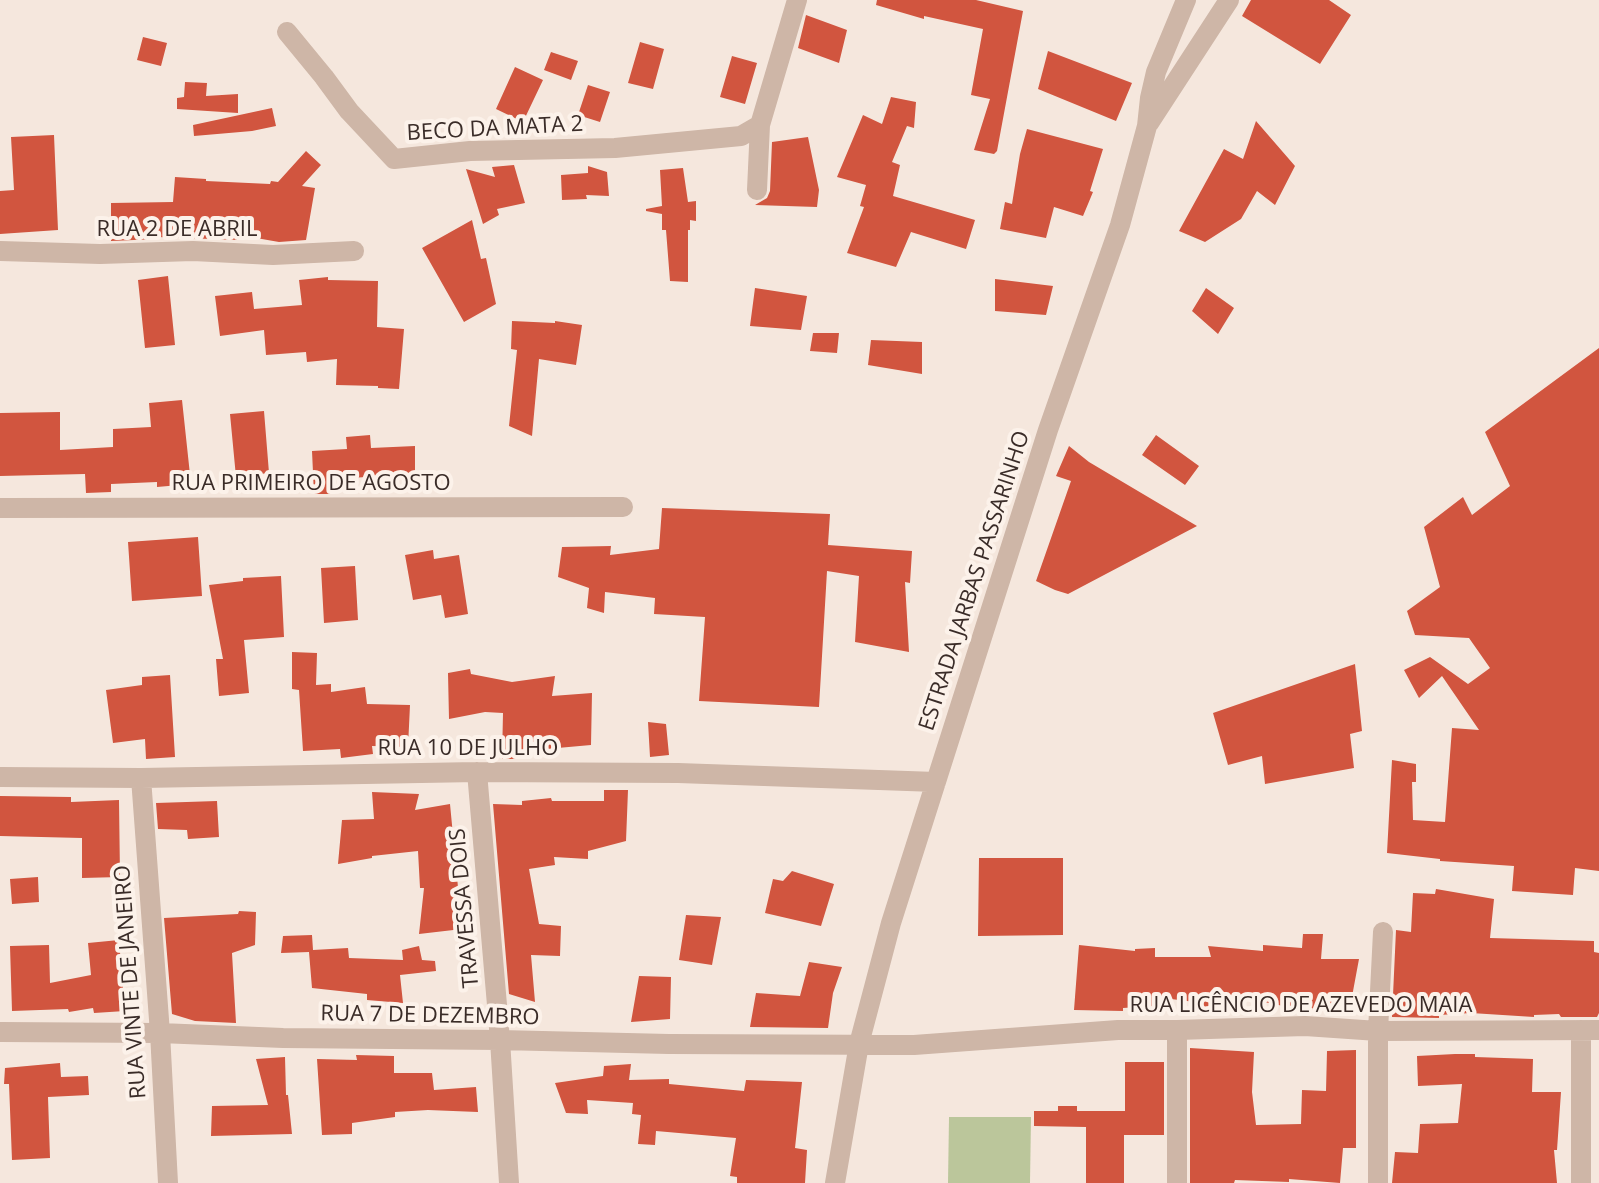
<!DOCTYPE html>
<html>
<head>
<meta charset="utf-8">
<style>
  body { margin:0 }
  canvas { display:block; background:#f5e7dd }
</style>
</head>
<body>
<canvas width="1599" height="1183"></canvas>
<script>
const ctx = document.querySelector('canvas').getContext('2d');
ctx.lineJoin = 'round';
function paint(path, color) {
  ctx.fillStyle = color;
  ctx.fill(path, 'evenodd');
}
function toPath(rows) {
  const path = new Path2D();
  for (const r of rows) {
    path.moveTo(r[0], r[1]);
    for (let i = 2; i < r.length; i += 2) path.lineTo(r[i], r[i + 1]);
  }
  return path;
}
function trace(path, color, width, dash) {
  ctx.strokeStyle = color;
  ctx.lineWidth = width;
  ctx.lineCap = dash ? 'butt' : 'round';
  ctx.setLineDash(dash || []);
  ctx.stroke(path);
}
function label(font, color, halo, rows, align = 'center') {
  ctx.font = font + ' "Open Sans",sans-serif';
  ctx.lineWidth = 8;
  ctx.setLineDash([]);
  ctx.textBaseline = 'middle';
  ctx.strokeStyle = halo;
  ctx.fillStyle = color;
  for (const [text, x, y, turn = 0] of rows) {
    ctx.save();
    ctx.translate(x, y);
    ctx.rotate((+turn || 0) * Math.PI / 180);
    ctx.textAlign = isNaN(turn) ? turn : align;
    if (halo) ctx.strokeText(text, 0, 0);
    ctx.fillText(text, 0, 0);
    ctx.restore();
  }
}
const green = toPath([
  [949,1117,1031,1117,1030,1183,948,1183]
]);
const building = toPath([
  [877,0,976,0,1023,11,997,151,994,154,974,150,990,99,971,95,983,29,924,16,924,19,876,5],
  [1251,0,1329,0,1351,15,1320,64,1242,16],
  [806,15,847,30,839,63,798,48],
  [143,37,167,43,161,66,137,60],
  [640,42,664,49,653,89,628,83],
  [1048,51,1132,83,1116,121,1038,89],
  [551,52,578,61,571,80,544,70],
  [732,56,757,63,745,104,720,97],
  [515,67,543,80,523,122,496,109],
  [185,82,207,83,206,96,238,94,238,113,177,109,177,98,184,97],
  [588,85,610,92,600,122,578,115],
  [891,97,916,102,914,128,907,126,892,162,900,165,893,196,975,220,966,249,911,232,896,267,847,253,864,207,860,206,866,185,837,177,863,115,882,124],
  [272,108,276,126,252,131,194,136,193,125],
  [1256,121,1295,166,1275,205,1257,191,1241,219,1205,242,1179,231,1224,149,1243,159],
  [1027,129,1103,149,1090,191,1093,192,1083,216,1054,207,1046,238,1000,229,1005,202,1012,204,1020,154],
  [54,135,58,230,0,234,0,191,14,190,11,137],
  [808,137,819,190,817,207,755,205,767,198,770,191,772,142],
  [306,151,321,165,302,186,315,188,306,240,279,242,239,235,239,240,157,237,157,239,111,241,111,203,173,202,175,177,206,179,206,181,270,184,271,181,278,182],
  [514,165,525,203,497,209,499,215,483,224,466,169,495,177,492,167],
  [588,166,607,172,609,196,586,195,587,199,562,200,561,175,588,173],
  [683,168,688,202,696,201,696,221,690,220,690,230,688,230,688,282,670,281,666,230,662,230,662,214,646,211,646,209,662,206,660,170],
  [472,220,481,259,486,258,496,304,464,322,422,248],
  [168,276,175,345,145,348,138,280],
  [328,277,328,280,378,281,377,327,404,329,399,389,378,388,378,386,336,385,337,359,307,362,306,352,266,355,264,330,220,336,215,296,252,292,254,309,302,305,299,280],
  [995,279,1053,286,1046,315,995,311],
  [755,288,807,296,801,330,750,326],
  [1206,288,1234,308,1218,334,1192,311],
  [512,321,555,323,555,321,582,325,576,365,539,359,532,436,509,426,517,350,511,349],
  [813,333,839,333,837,353,810,351],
  [871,340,922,342,922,374,868,365],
  [1599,348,1599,871,1575,868,1573,895,1512,891,1514,866,1440,861,1440,859,1387,853,1392,760,1416,764,1416,782,1412,782,1413,820,1445,822,1452,728,1479,730,1442,676,1419,698,1404,670,1430,657,1468,684,1490,668,1469,638,1415,635,1407,611,1440,587,1424,527,1463,497,1472,515,1510,486,1485,432],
  [182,400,191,484,157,487,157,482,111,484,111,492,86,493,85,474,0,476,0,413,60,412,60,450,113,447,113,429,151,427,149,403],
  [264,411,269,473,236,477,230,414],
  [370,435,371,448,415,446,415,474,334,479,334,494,314,494,312,451,347,449,346,437],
  [1156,435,1199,466,1185,485,1142,455],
  [1069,446,1089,462,1197,526,1068,594,1055,590,1036,581,1071,481,1056,476],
  [662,508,830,514,828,545,912,551,910,583,905,582,909,652,855,642,859,576,827,571,819,707,699,701,705,617,654,614,655,598,605,592,604,613,587,608,589,588,558,577,562,547,611,546,610,555,659,549],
  [198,537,202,596,132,601,128,542],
  [433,550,434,559,459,555,468,614,445,618,441,595,413,600,405,555],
  [355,566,358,620,324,623,321,568],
  [281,576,284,637,244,640,249,693,219,696,216,659,223,659,209,585,243,581,243,578],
  [292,652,317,653,316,685,331,684,331,692,365,687,367,704,410,705,408,747,372,746,373,754,341,758,340,749,303,751,299,690,292,689],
  [1355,664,1362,731,1350,734,1354,768,1265,784,1262,756,1228,765,1213,713],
  [470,669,471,674,512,682,555,676,552,696,592,693,591,745,524,751,525,759,502,759,503,713,485,712,449,719,448,673],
  [170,675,175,757,146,759,145,739,113,743,106,690,142,685,142,677],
  [648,722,666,724,669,755,650,757],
  [604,790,628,790,626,841,588,851,588,859,554,857,555,865,529,869,539,924,561,926,560,956,531,955,535,1002,509,994,493,804,522,805,522,801,551,798,552,801,604,801],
  [372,792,419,794,415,810,450,804,462,929,419,934,424,888,420,888,418,851,372,856,372,858,338,864,342,820,374,819],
  [0,796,71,797,71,802,119,800,120,877,82,878,82,838,0,836],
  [217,801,219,837,188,839,187,830,158,829,156,803],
  [979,858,1063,858,1063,935,978,936],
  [792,871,834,884,821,926,765,913,773,879,783,881],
  [38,877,39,902,12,904,10,879],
  [1436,889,1494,899,1490,938,1594,941,1594,952,1599,953,1599,1013,1597,1017,1561,1017,1559,1014,1534,1015,1534,1017,1471,1013,1439,1015,1439,1018,1392,1017,1396,930,1411,932,1413,893,1435,894],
  [239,911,256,912,255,945,232,953,236,1023,195,1021,172,1014,164,918,238,914],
  [686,915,721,917,712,965,679,960],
  [1303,934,1323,934,1321,959,1359,959,1351,1002,1312,1011,1287,1011,1288,1007,1250,999,1250,1001,1221,996,1220,1007,1195,1013,1195,1002,1155,997,1155,1006,1123,1008,1123,1011,1074,1010,1079,945,1135,951,1135,949,1155,948,1155,957,1211,957,1208,946,1263,951,1263,945,1302,948],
  [312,935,313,950,348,948,349,958,403,960,402,950,419,946,422,960,435,961,436,971,400,975,403,1003,367,1000,367,994,312,988,309,952,281,953,283,936],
  [119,940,125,1011,94,1013,93,1008,69,1012,68,1009,12,1011,10,946,49,945,50,983,91,975,88,943],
  [809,962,842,967,833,993,828,1028,750,1027,756,993,800,996],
  [639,976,671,977,670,1019,631,1022],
  [1190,1048,1254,1052,1252,1092,1256,1125,1301,1124,1302,1090,1326,1091,1327,1051,1356,1050,1356,1148,1343,1148,1340,1183,1289,1179,1289,1182,1235,1180,1234,1183,1190,1183],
  [1455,1054,1475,1054,1475,1057,1533,1059,1532,1092,1561,1092,1557,1150,1554,1150,1557,1183,1392,1183,1395,1152,1418,1153,1420,1124,1458,1123,1462,1084,1418,1086,1417,1056],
  [356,1055,394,1056,394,1073,432,1073,434,1090,476,1087,478,1112,428,1110,395,1112,395,1117,352,1123,352,1134,322,1135,317,1059,357,1060],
  [285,1057,286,1095,288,1095,292,1134,211,1136,212,1106,268,1105,256,1059],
  [1125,1062,1164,1062,1164,1135,1124,1135,1124,1183,1086,1183,1086,1127,1034,1126,1034,1111,1058,1111,1058,1106,1077,1106,1077,1111,1125,1111],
  [60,1063,61,1077,88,1076,89,1095,48,1097,50,1158,12,1160,9,1084,4,1084,5,1068],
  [631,1064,629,1080,669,1079,669,1084,744,1091,746,1080,802,1082,795,1148,807,1150,805,1183,737,1183,737,1177,730,1176,736,1138,656,1131,655,1145,638,1144,641,1115,632,1114,633,1103,587,1100,588,1114,566,1113,555,1083,603,1076,604,1066]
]);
const minor = toPath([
  [287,32,324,77,349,111,394,159,470,151,615,148,741,136,760,125],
  [1149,123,1229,0],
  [757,190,760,125,797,0],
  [0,251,100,254,193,251,273,255,354,251],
  [0,508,623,507],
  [477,772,500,1040,509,1183],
  [0,777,141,778,477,772,678,773,936,782],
  [141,778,160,1033,168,1183],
  [1581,1030,1581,1183],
  [0,1032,160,1033,283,1038,500,1040,669,1044,914,1045,1118,1030,1177,1030,1305,1026,1378,1031,1599,1030],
  [835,1183,859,1044,891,923,1048,430,1120,225,1147,126,1150,98,1156,72,1186,0],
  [1177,1183,1177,1030],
  [1378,1183,1378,1031,1383,932]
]);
const streetNames = [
  ["BECO DA MATA 2",495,129,-3],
  ["RUA 2 DE ABRIL",177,230],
  ["RUA PRIMEIRO DE AGOSTO",311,484],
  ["ESTRADA JARBAS PASSARINHO",975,581,-72],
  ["RUA 10 DE JULHO",468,749],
  ["TRAVESSA DOIS",465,908,-95],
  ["RUA VINTE DE JANEIRO",131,982,-94],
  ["RUA LICÊNCIO DE AZEVEDO MAIA",1301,1006],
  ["RUA 7 DE DEZEMBRO",430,1016,1]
];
paint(green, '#bbc69b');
paint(building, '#d1553f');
trace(minor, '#ceb6a7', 20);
label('22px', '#3a2c28', '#fcf2ea', streetNames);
</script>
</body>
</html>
